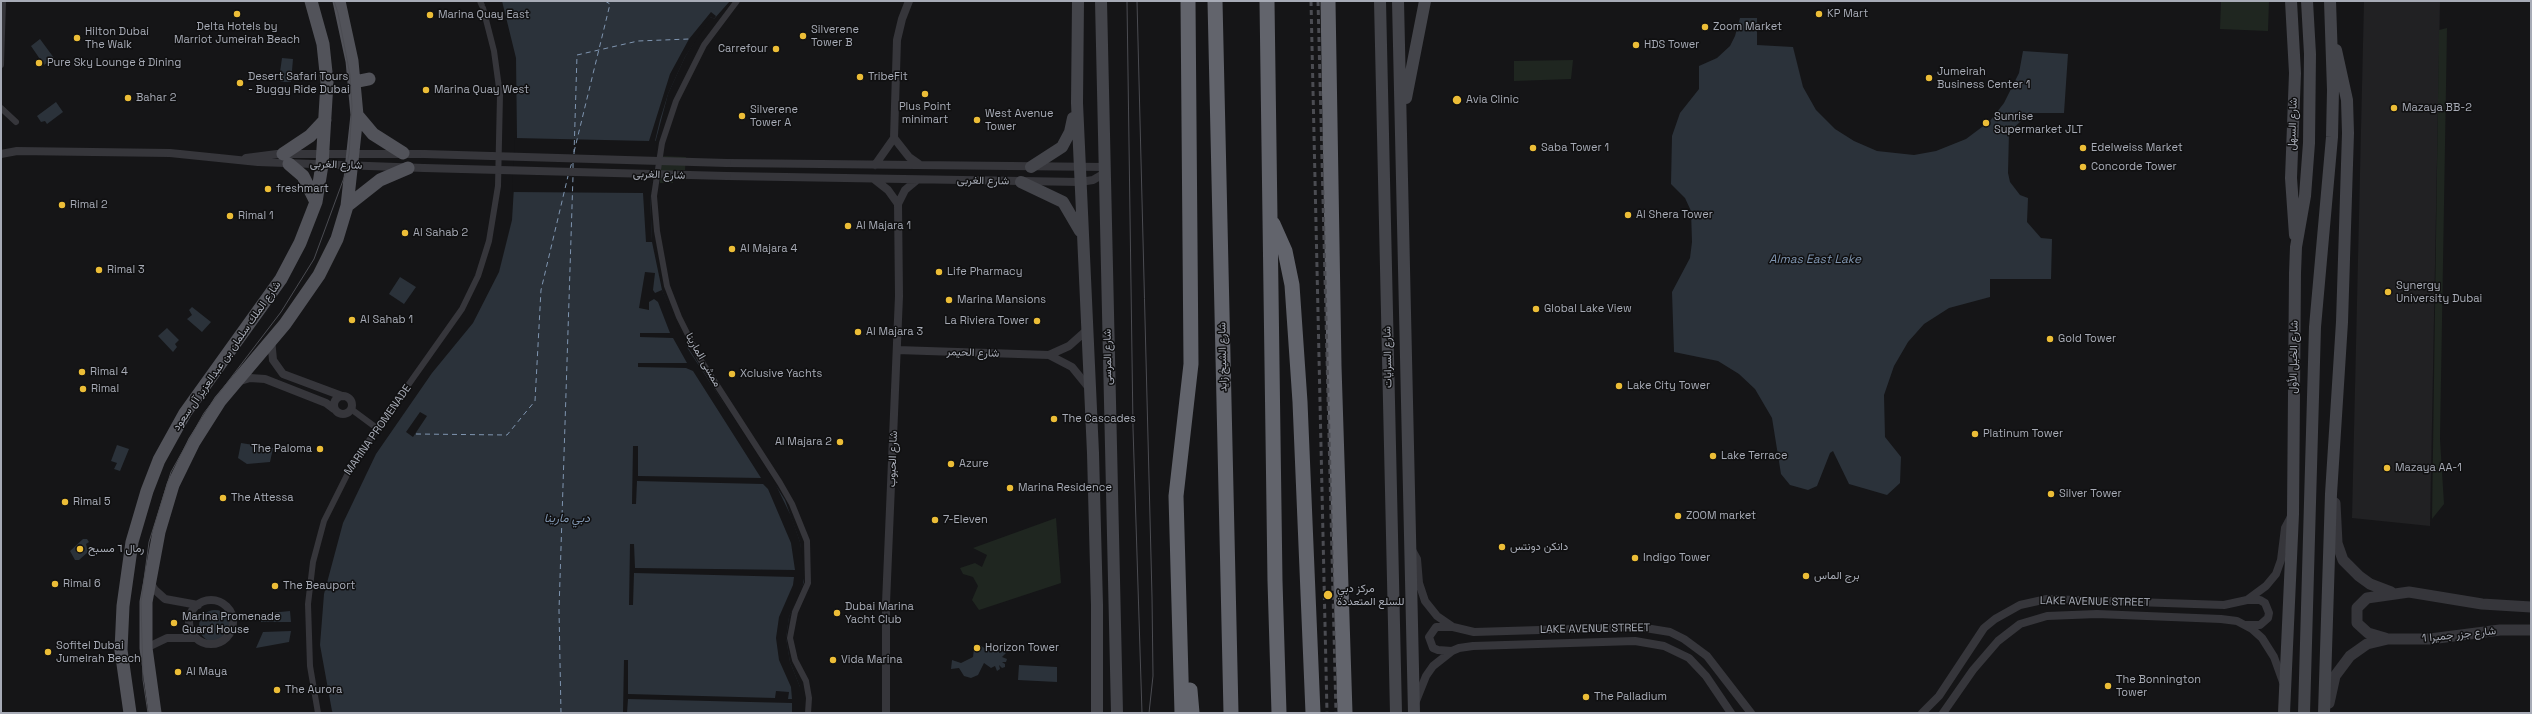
<!DOCTYPE html>
<html>
<head>
<meta charset="utf-8">
<style>
  body { margin:0 }
  #map { position:relative; width:2532px; height:714px; overflow:hidden; background:#151517; font-family:"Space Grotesk",sans-serif }
  canvas { display:block }
  .frame { position:absolute; inset:0; border:2px solid #a7abb6; pointer-events:none }
</style>
</head>
<body>
<div id="map">
<canvas width="2532" height="714"></canvas>
<div class="frame"></div>
</div>
<script>
const ctx = document.querySelector('canvas').getContext('2d');
ctx.lineJoin = 'round';
function paint(path, color) {
  ctx.fillStyle = color;
  ctx.fill(path, 'evenodd');
}
function toPath(rows) {
  const path = new Path2D();
  for (const r of rows) {
    if (r.length === 3) {
      path.moveTo(r[0] + r[2], r[1]);
      path.arc(r[0], r[1], r[2], 0, 2 * Math.PI);
      continue;
    }
    path.moveTo(r[0], r[1]);
    for (let i = 2; i < r.length; i += 2) path.lineTo(r[i], r[i + 1]);
  }
  return path;
}
function trace(path, color, width, dash) {
  ctx.strokeStyle = color;
  ctx.lineWidth = width;
  ctx.lineCap = dash ? 'butt' : 'round';
  ctx.setLineDash(dash || []);
  ctx.stroke(path);
}
function label(font, color, halo, rows, align = 'center') {
  ctx.font = font + ' "Space Grotesk",Vazirmatn,sans-serif';
  ctx.lineWidth = 3;
  ctx.setLineDash([]);
  ctx.textBaseline = 'middle';
  ctx.strokeStyle = halo;
  ctx.fillStyle = color;
  for (const [text, x, y, turn = 0] of rows) {
    ctx.save();
    ctx.translate(x, y);
    ctx.rotate((+turn || 0) * Math.PI / 180);
    ctx.textAlign = isNaN(turn) ? turn : align;
    if (halo) ctx.strokeText(text, 0, 0);
    ctx.fillText(text, 0, 0);
    ctx.restore();
  }
}
const built = toPath([
  [2364,1,2440,1,2430,526,2352,518]
]);
const green = toPath([
  [2221,1,2269,1,2268,31,2220,29],
  [2447,28,2440,439,2444,504,2432,519,2439,30],
  [1573,60,1571,79,1514,81,1514,61],
  [660,156,686,157,685,170,673,170,673,183,660,183],
  [1056,518,1061,583,979,610,972,600,978,586,973,577,963,574,960,568,975,563,982,567,987,555,973,548]
]);
const water = toPath([
  [502,1,730,1,714,19,711,17,704,26,685,57,668,94,653,151,650,193,652,242,662,290,682,338,785,500,800,542,804,582,789,617,786,638,790,662,800,687,800,713,333,713,332,711,320,645,324,594,343,523,376,454,432,373,473,323,499,272,512,220,517,137,516,58],
  [1740,18,1757,18,1757,45,1793,47,1803,87,1816,110,1835,129,1854,141,1877,151,1914,155,1936,151,1966,139,1990,121,2004,103,2019,73,2023,51,2068,54,2064,113,2030,113,2009,132,2008,173,2010,182,2020,195,2028,198,2027,222,2041,238,2052,239,2051,279,1990,279,1990,297,1949,308,1924,324,1908,342,1894,366,1884,395,1885,437,1901,457,1900,483,1887,495,1849,484,1833,451,1830,453,1817,486,1808,490,1790,485,1781,474,1772,418,1755,389,1739,374,1718,361,1674,352,1672,292,1690,258,1692,242,1691,211,1685,198,1671,184,1672,136,1680,113,1699,89,1699,66,1717,58,1730,46,1735,36],
  [40,39,54,58,44,65,31,46],
  [282,58,293,59,291,82,281,82,279,79],
  [56,102,63,112,47,124,45,121,41,122,37,116],
  [400,277,416,287,404,304,389,294],
  [192,307,211,322,202,332,187,319,192,315,189,310],
  [167,328,179,340,175,344,177,347,173,352,158,336],
  [241,443,273,448,270,462,247,464,238,458],
  [117,445,129,449,120,471,114,469,117,463,111,461],
  [83,539,87,539,89,542,86,544,88,552,79,560,75,560,70,551],
  [215,626,16],
  [290,611,291,622,261,622,260,614],
  [291,631,289,642,256,648,263,632],
  [978,644,989,651,994,649,995,651,996,647,1000,648,999,653,1003,651,1006,653,1002,657,1007,659,1006,662,1002,662,1005,664,1005,667,1002,668,999,665,1000,669,997,671,995,666,991,668,984,663,978,675,971,678,964,676,959,668,951,669,952,660,961,663,973,657,974,648],
  [1019,665,1057,667,1057,682,1018,680]
]);
const pier = toPath([
  [711,12,716,16,714,19,711,17,685,57,668,94,660,120,655,141,657,141,652,193,650,194,652,242,646,242,643,193,512,192,515,138,649,141,670,74,689,39],
  [645,272,655,273,653,290,655,293,662,290,688,349,771,475,791,516,800,542,805,573,802,589,789,617,786,638,790,662,800,687,800,713,792,713,792,703,628,699,627,713,623,713,624,660,628,660,628,694,775,698,776,691,789,692,788,699,792,699,791,687,779,660,776,638,779,617,793,585,794,577,634,573,633,605,629,605,630,544,634,544,635,568,795,570,791,543,768,489,763,484,637,481,636,504,632,504,633,446,638,446,638,476,761,478,693,371,686,368,638,367,638,363,687,363,673,338,640,337,640,333,670,333,658,302,654,299,649,302,649,310,639,308],
  [420,412,427,416,413,437,406,432]
]);
const ferry = toPath([
  [574,152,610,4,605,1],
  [574,154,577,55,638,41,689,39],
  [573,168,573,162],
  [570,169,572,162],
  [416,434,507,435,535,401,541,290,568,176],
  [561,713,559,610,573,176]
]);
const pedestrianTunnel = toPath([
  [480,1,483,8]
]);
const pedestrian = toPath([
  [737,1,704,45,676,101,662,143,654,196,657,231,667,286,679,317,700,359,780,483,792,504,807,541,808,583,795,612,790,638,795,660,806,681,809,698,808,713],
  [1,65,3,1],
  [1,108,16,122],
  [351,409,378,429],
  [318,713,310,666,308,604,313,562,324,521,353,463,462,309,478,276,489,241,498,186,500,95,494,51,483,8]
]);
const minor = toPath([
  [894,138,909,157,919,164],
  [1,154,17,151,170,153,258,162,424,168],
  [246,158,277,154,424,154],
  [727,163,1105,167],
  [875,165,894,138,897,40,902,19,909,1],
  [727,176,1080,182,1093,180,1105,173],
  [874,179,888,190,898,204],
  [271,339,273,360,283,374,342,396],
  [897,350,1049,355,1072,367,1089,388],
  [1049,355,1069,346,1087,330],
  [237,382,250,378,265,379,326,403,334,409],
  [343,405,9],
  [1412,550,1417,559,1419,583,1425,601,1437,616,1453,627,1474,632,1639,627,1670,632,1684,639,1707,656,1751,713],
  [150,582,155,590,165,599,198,605],
  [211,622,22],
  [2246,625,2260,625,2268,618,2269,613,2265,603,2260,600,2248,600],
  [1452,627,1436,627,1429,637,1433,648,1438,650,1452,651],
  [146,648,167,638,196,638],
  [1416,701,1426,676,1433,666,1452,651,1459,648,1473,646,1635,641,1664,646,1689,658,1706,676,1731,713],
  [886,713,886,603,899,296,898,204,905,190,917,180],
  [1922,713,1939,696,1984,628,1995,619,2020,605,2047,599,2224,605,2247,600,2266,586,2276,574,2281,560,2285,528,2292,515],
  [1943,713,1973,670,1998,641,2020,624,2047,616,2097,614,2221,619,2237,621,2252,629,2262,638,2274,657,2283,682]
]);
const tertiary = toPath([
  [2335,503,2337,543,2343,560,2359,576,2370,584,2391,592],
  [2385,638,2368,633,2357,623,2357,608,2367,598,2409,592,2482,604,2531,607],
  [2329,703,2335,676,2350,656,2367,644,2388,639,2430,639,2500,630,2531,630]
]);
const secondary = toPath([
  [1078,1,1077,103,1093,453,1097,605,1097,713],
  [1101,1,1117,713],
  [1380,1,1396,713],
  [1398,1,1414,713],
  [2291,1,2295,73,2291,178,2295,235],
  [1406,98,1425,1],
  [1031,167,1062,147,1070,132,1073,118],
  [1021,182,1063,202,1080,231],
  [2284,713,2293,514,2295,273,2296,247,2305,196,2309,143,2310,54,2307,1],
  [2304,713,2315,327,2332,137,2333,90,2330,1],
  [2324,713,2331,494,2342,322,2348,133,2347,100,2336,50]
]);
const primary = toPath([
  [354,82,369,79],
  [357,115,373,134,403,153],
  [283,154,310,136,325,120],
  [289,164,303,176,316,202],
  [347,206,380,180,408,168],
  [130,713,121,650,123,606,132,542,147,491,159,460,185,413,281,279,300,243,316,202,322,165,327,82,323,44,311,1],
  [155,713,146,648,146,602,159,532,173,485,194,442,220,401,285,324,319,275,337,239,347,206,357,115,352,61,339,1]
]);
const motorway = toPath([
  [1215,1,1231,713],
  [1267,1,1275,581,1279,713],
  [1328,1,1334,366,1345,713],
  [1273,224,1285,251,1292,285,1300,402,1313,713],
  [1190,690,1192,713],
  [1182,713,1176,496,1191,364,1188,1]
]);
const tram = toPath([
  [1127,1,1133,428,1142,713],
  [1137,1,1152,597,1153,676,1149,713],
  [148,713,143,680,141,602,149,542,171,472,204,413,281,312,314,259,345,175,349,154,352,106,350,75,338,13,334,1]
]);
const rail = toPath([
  [1311,1,1327,713],
  [1318,1,1336,713]
]);
const minorBridge = toPath([
  [424,154,727,163],
  [424,168,727,176]
]);
const markers = [
  [237,14,4,"#ecbd37"],
  [1819,14,4,"#ecbd37"],
  [430,15,4,"#ecbd37"],
  [1705,27,4,"#ecbd37"],
  [803,36,4,"#ecbd37"],
  [77,38,4,"#ecbd37"],
  [1636,45,4,"#ecbd37"],
  [776,49,4,"#ecbd37"],
  [39,63,4,"#ecbd37"],
  [860,77,4,"#ecbd37"],
  [1929,78,4,"#ecbd37"],
  [240,83,4,"#ecbd37"],
  [426,90,4,"#ecbd37"],
  [925,94,4,"#ecbd37"],
  [128,98,4,"#ecbd37"],
  [1457,100,5,"#ecbd37"],
  [2394,108,4,"#ecbd37"],
  [742,116,4,"#ecbd37"],
  [977,120,4,"#ecbd37"],
  [1986,123,4,"#ecbd37"],
  [1533,148,4,"#ecbd37"],
  [2083,148,4,"#ecbd37"],
  [2083,167,4,"#ecbd37"],
  [268,189,4,"#ecbd37"],
  [62,205,4,"#ecbd37"],
  [1628,215,4,"#ecbd37"],
  [230,216,4,"#ecbd37"],
  [848,226,4,"#ecbd37"],
  [405,233,4,"#ecbd37"],
  [732,249,4,"#ecbd37"],
  [99,270,4,"#ecbd37"],
  [939,272,4,"#ecbd37"],
  [2388,292,4,"#ecbd37"],
  [949,300,4,"#ecbd37"],
  [1536,309,4,"#ecbd37"],
  [352,320,4,"#ecbd37"],
  [1037,321,4,"#ecbd37"],
  [858,332,4,"#ecbd37"],
  [2050,339,4,"#ecbd37"],
  [82,372,4,"#ecbd37"],
  [732,374,4,"#ecbd37"],
  [1619,386,4,"#ecbd37"],
  [83,389,4,"#ecbd37"],
  [1054,419,4,"#ecbd37"],
  [1975,434,4,"#ecbd37"],
  [840,442,4,"#ecbd37"],
  [320,449,4,"#ecbd37"],
  [1713,456,4,"#ecbd37"],
  [951,464,4,"#ecbd37"],
  [2387,468,4,"#ecbd37"],
  [1010,488,4,"#ecbd37"],
  [2051,494,4,"#ecbd37"],
  [223,498,4,"#ecbd37"],
  [65,502,4,"#ecbd37"],
  [1678,516,4,"#ecbd37"],
  [935,520,4,"#ecbd37"],
  [1502,547,4,"#ecbd37"],
  [80,549,4,"#ecbd37"],
  [1635,558,4,"#ecbd37"],
  [1806,576,4,"#ecbd37"],
  [55,584,4,"#ecbd37"],
  [275,586,4,"#ecbd37"],
  [1328,595,5,"#ecbd37"],
  [837,613,4,"#ecbd37"],
  [174,623,4,"#ecbd37"],
  [977,648,4,"#ecbd37"],
  [48,652,4,"#ecbd37"],
  [833,660,4,"#ecbd37"],
  [178,672,4,"#ecbd37"],
  [2108,686,4,"#ecbd37"],
  [277,690,4,"#ecbd37"],
  [1586,697,4,"#ecbd37"]
];
const poiNames = [
  ["KP Mart",1827,14],
  ["Marina Quay East",438,15],
  ["Delta Hotels by",237,27,"center"],
  ["Marriot Jumeirah Beach",237,40,"center"],
  ["Zoom Market",1713,27],
  ["Silverene",811,30],
  ["Tower B",811,43],
  ["Hilton Dubai",85,32],
  ["The Walk",85,45],
  ["HDS Tower",1644,45],
  ["Carrefour",768,49,"right"],
  ["Pure Sky Lounge & Dining",47,63],
  ["Jumeirah",1937,72],
  ["Business Center 1",1937,85],
  ["Desert Safari Tours",248,77],
  ["- Buggy Ride Dubai",248,90],
  ["TribeFit",868,77],
  ["Marina Quay West",434,90],
  ["Bahar 2",136,98],
  ["Avia Clinic",1466,100],
  ["Plus Point",925,107,"center"],
  ["minimart",925,120,"center"],
  ["Mazaya BB-2",2402,108],
  ["Silverene",750,110],
  ["Tower A",750,123],
  ["West Avenue",985,114],
  ["Tower",985,127],
  ["Sunrise",1994,117],
  ["Supermarket JLT",1994,130],
  ["Saba Tower 1",1541,148],
  ["Edelweiss Market",2091,148],
  ["Concorde Tower",2091,167],
  ["freshmart",276,189],
  ["Rimal 2",70,205],
  ["Al Shera Tower",1636,215],
  ["Rimal 1",238,216],
  ["Al Majara 1",856,226],
  ["Al Sahab 2",413,233],
  ["Al Majara 4",740,249],
  ["Rimal 3",107,270],
  ["Life Pharmacy",947,272],
  ["Synergy",2396,286],
  ["University Dubai",2396,299],
  ["Marina Mansions",957,300],
  ["Global Lake View",1544,309],
  ["Al Sahab 1",360,320],
  ["La Riviera Tower",1029,321,"right"],
  ["Al Majara 3",866,332],
  ["Gold Tower",2058,339],
  ["Rimal 4",90,372],
  ["Xclusive Yachts",740,374],
  ["Lake City Tower",1627,386],
  ["Rimal",91,389],
  ["The Cascades",1062,419],
  ["Platinum Tower",1983,434],
  ["Al Majara 2",832,442,"right"],
  ["The Paloma",312,449,"right"],
  ["Lake Terrace",1721,456],
  ["Azure",959,464],
  ["Mazaya AA-1",2395,468],
  ["Marina Residence",1018,488],
  ["Silver Tower",2059,494],
  ["The Attessa",231,498],
  ["Rimal 5",73,502],
  ["ZOOM market",1686,516],
  ["7-Eleven",943,520],
  ["دانكن دونتس",1510,547],
  ["رمال ٦ مسبح",88,549],
  ["Indigo Tower",1643,558],
  ["برج الماس",1814,576],
  ["Rimal 6",63,584],
  ["The Beauport",283,586],
  ["مركز دبي",1337,589],
  ["للسلع المتعددة",1337,602],
  ["Dubai Marina",845,607],
  ["Yacht Club",845,620],
  ["Marina Promenade",182,617],
  ["Guard House",182,630],
  ["Sofitel Dubai",56,646],
  ["Jumeirah Beach",56,659],
  ["Horizon Tower",985,648],
  ["Vida Marina",841,660],
  ["Al Maya",186,672],
  ["The Bonnington",2116,680],
  ["Tower",2116,693],
  ["The Aurora",285,690],
  ["The Palladium",1594,697]
];
const streetNames = [
  ["شارع السهل",2293,124,-88],
  ["شارع الغربى",336,165,2],
  ["شارع الغربى",659,175,2],
  ["شارع الغربى",983,181,1],
  ["شارع الحيمر",973,353,2],
  ["شارع الملك سلمان بن عبدالعزيز آل سعود",227,356,-55],
  ["شارع المرسى",1108,357,-91],
  ["شارع الشيخ زايد",1223,357,-91],
  ["شارع السرايات",1388,357,-91],
  ["شارع الخيل الأول",2294,357,-89],
  ["ممشى المارينا",703,360,60],
  ["MARINA PROMENADE",378,430,-55],
  ["شارع الحبوب",893,459,-88],
  ["LAKE AVENUE STREET",2095,602,1],
  ["LAKE AVENUE STREET",1595,629,-1],
  ["شارع جزر جميرا 1",2459,635,-6]
];
const waterNames = [
  ["Almas East Lake",1815,260],
  ["دبي مارينا",567,519]
];
paint(built, '#212123');
paint(green, '#1f2620');
paint(water, '#2b323a');
paint(pier, '#151517');
trace(ferry, '#7f95b0', 1, [5, 4]);
trace(pedestrianTunnel, '#323337', 6, [6, 3]);
trace(pedestrian, '#36363b', 6);
trace(minor, '#36363b', 8);
trace(tertiary, '#36363b', 11);
trace(secondary, '#44454b', 12);
trace(primary, '#52535a', 13);
trace(motorway, '#62646c', 15);
trace(tram, '#4b4c52', 1);
trace(rail, '#4b4c52', 3, [5, 4]);
trace(minorBridge, '#36363b', 8);
for (const [x, y, r, color] of markers) {
  const dot = new Path2D();
  dot.arc(x, y, r, 0, 2 * Math.PI);
  ctx.fillStyle = color;
  ctx.fill(dot);
  trace(dot, '#101011', 1.5);
}
label('11px', '#a7abb6', '#101011', poiNames, 'left');
label('11px', '#a7abb6', '#101011', streetNames);
label('italic 12px', '#7f95b0', '#101011', waterNames);
</script>
</body>
</html>
